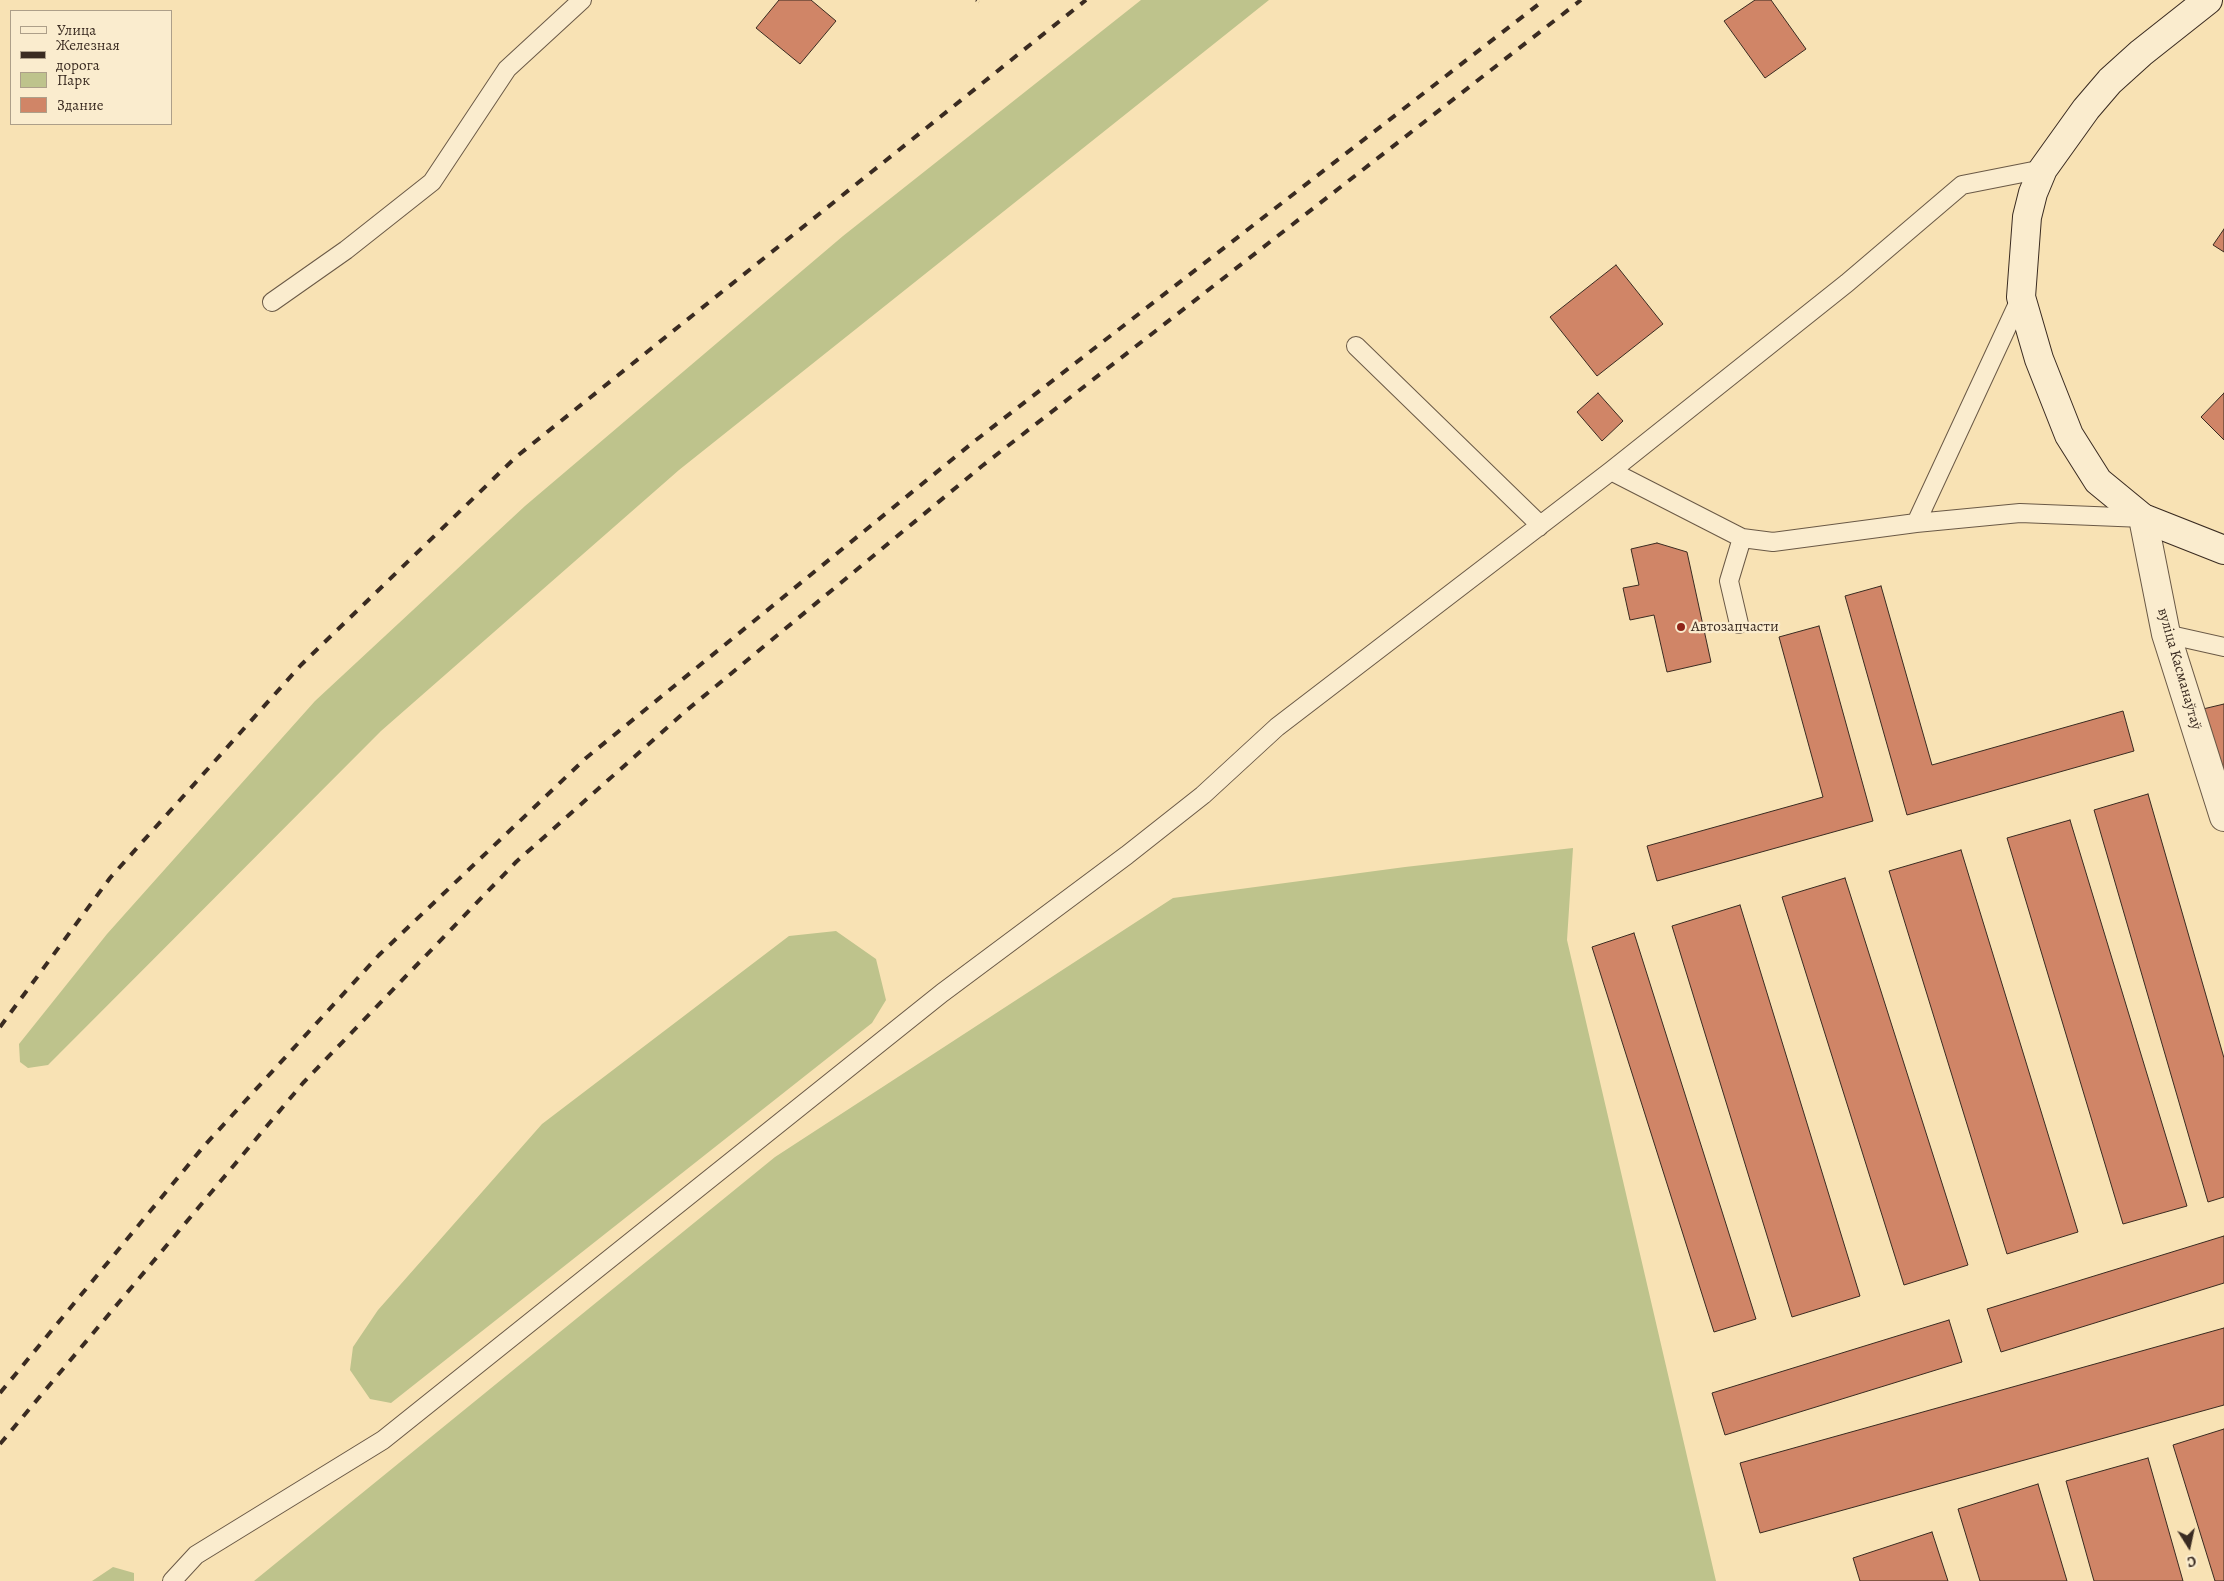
<!DOCTYPE html>
<html>
<head>
<meta charset="utf-8">
<style>
  body { margin:0 }
  #map { position:relative; width:2224px; height:1581px; overflow:hidden; background:#f8e2b4; font-family:Alegreya,serif }
  canvas { display:block }
  .legend { position:absolute; left:10px; top:10px; width:162px; height:115px; box-sizing:border-box; background:#faecce; border:1px solid #ad9f89; margin:0; padding:6px 9px; list-style:none; font-size:15px; color:#3a2b21 }
  .legend li { display:flex; align-items:center; gap:10px; height:25px }
  .legend b { width:25px; border:1px solid #ad9f89 }
  .north { position:absolute; left:2164px; top:1521px; width:50px; height:50px; -webkit-text-stroke:4px #faecce; paint-order:stroke; rotate:170deg; font-size:14px; font-weight:700; line-height:20px; text-align:center; color:#3a2b21 }
  .north::after { content:''; display:block; margin:auto; width:18px; height:22px; background:#3a2b21; clip-path:polygon(50% 0,100% 100%,50% 72%,0 100%) }
</style>
</head>
<body>
<div id="map">
<canvas width="2224" height="1581"></canvas>
<ul class="legend">
<li><b style="height:6px;background:#faecce"></b>Улица</li>
<li><b style="height:6px;background:#3a2b21"></b>Железная дорога</li>
<li><b style="height:14px;background:#bec38c"></b>Парк</li>
<li><b style="height:14px;background:#d08567"></b>Здание</li>
</ul>
<div class="north">С</div>
</div>
<script>
const ctx = document.querySelector('canvas').getContext('2d');
ctx.lineJoin = 'round';
function paint(path, color) {
  ctx.fillStyle = color;
  ctx.fill(path, 'evenodd');
}
function toPath(rows) {
  const path = new Path2D();
  for (const r of rows) {
    path.moveTo(r[0], r[1]);
    for (let i = 2; i < r.length; i += 2) path.lineTo(r[i], r[i + 1]);
  }
  return path;
}
function trace(path, color, width, dash) {
  ctx.strokeStyle = color;
  ctx.lineWidth = width;
  ctx.lineCap = dash ? 'butt' : 'round';
  ctx.setLineDash(dash || []);
  ctx.stroke(path);
}
function label(font, color, halo, rows, align = 'center') {
  ctx.font = font + ' Alegreya,serif';
  ctx.lineWidth = 4.5;
  ctx.setLineDash([]);
  ctx.textBaseline = 'middle';
  ctx.strokeStyle = halo;
  ctx.fillStyle = color;
  for (const [text, x, y, turn = 0] of rows) {
    ctx.save();
    ctx.translate(x, y);
    ctx.rotate((+turn || 0) * Math.PI / 180);
    ctx.textAlign = isNaN(turn) ? turn : align;
    if (halo) ctx.strokeText(text, 0, 0);
    ctx.fillText(text, 0, 0);
    ctx.restore();
  }
}
const green = toPath([
  [1141,0,1269,0,679,470,381,731,48,1065,28,1068,20,1062,19,1044,107,934,315,701,525,506,843,236],
  [1573,848,1567,940,1716,1581,254,1581,775,1157,1173,898,1405,867],
  [836,931,876,959,886,1000,872,1023,391,1403,370,1399,350,1370,353,1347,378,1310,542,1124,789,936],
  [113,1567,134,1573,134,1581,92,1581]
]);
const building = toPath([
  [779,0,811,0,836,21,800,64,756,28,779,0],
  [1755,0,1771,0,1806,49,1765,78,1724,21,1755,0],
  [2224,229,2224,252,2213,245,2224,229],
  [1616,265,1663,324,1597,376,1550,317,1616,265],
  [1598,393,1623,421,1602,441,1577,412,1598,393],
  [2224,393,2224,440,2201,417,2224,393],
  [1657,543,1687,552,1711,662,1667,672,1654,615,1630,620,1623,588,1639,585,1631,549,1657,543],
  [1881,586,1932,765,2123,711,2134,751,1907,815,1845,596,1881,586],
  [1819,626,1873,821,1657,881,1647,846,1823,797,1779,637,1819,626],
  [2224,704,2224,777,2203,709,2224,704],
  [2148,794,2224,1058,2224,1197,2208,1202,2094,810,2148,794],
  [2070,820,2187,1206,2123,1224,2007,838,2070,820],
  [1961,850,2078,1232,2007,1254,1889,871,1961,850],
  [1845,878,1968,1265,1904,1285,1782,897,1845,878],
  [1740,905,1860,1296,1792,1317,1672,926,1740,905],
  [1634,933,1756,1319,1714,1332,1592,947,1634,933],
  [2224,1236,2224,1283,2001,1352,1987,1309,2224,1236],
  [1949,1320,1962,1362,1725,1435,1712,1393,1949,1320],
  [2224,1328,2224,1405,1760,1533,1740,1463,2224,1328],
  [2224,1429,2224,1581,2215,1581,2173,1445,2224,1429],
  [2148,1458,2183,1581,2094,1581,2066,1481,2148,1458],
  [2038,1484,2067,1581,1980,1581,1958,1509,2038,1484],
  [1932,1532,1948,1581,1860,1581,1853,1558,1932,1532]
]);
const path = toPath([
  [976,0,979,2]
]);
const lane = toPath([
  [272,302,346,250,432,182,507,69,582,0],
  [1356,346,1535,520,1539,527],
  [1611,471,1742,538,1773,542,1916,523,2020,513,2143,518],
  [1916,523,2021,297],
  [1739,624,1729,581,1742,538],
  [2166,634,2224,647],
  [172,1581,196,1555,383,1440,942,993,1127,855,1203,795,1277,727,1611,471,1847,283,1962,185,2043,169]
]);
const street = toPath([
  [2143,518,2166,634,2224,817]
]);
const secondary = toPath([
  [2208,0,2141,53,2110,81,2086,109,2043,169,2033,193,2027,217,2021,297,2039,359,2069,435,2098,481,2143,518,2224,550]
]);
const rail = toPath([
  [0,1027,110,878,301,665,516,457,1086,0],
  [0,1393,204,1146,379,955,586,758,976,440,1544,0],
  [0,1444,303,1083,516,862,687,710,982,466,1581,0]
]);
const markers = [
  [1681,627,5,"#8f2418"]
];
const poiNames = [
  ["Автозапчасти",1691,627]
];
const streetNames = [
  ["вуліца Касманаўтаў",2179,669,74]
];
paint(green, '#bec38c');
paint(building, '#d08567');
trace(building, '#3a2b21', 1);
trace(lane, '#6a5946', 20);
trace(street, '#6a5946', 30);
trace(secondary, '#3a2b21', 30);
trace(path, '#3a2b21', 3, [1, 2.5]);
trace(lane, '#faecce', 18);
trace(street, '#faecce', 28);
trace(secondary, '#faecce', 28);
trace(rail, '#3a2b21', 4, [9, 9]);
for (const [x, y, r, color] of markers) {
  const dot = new Path2D();
  dot.arc(x, y, r, 0, 2 * Math.PI);
  ctx.fillStyle = color;
  ctx.fill(dot);
  trace(dot, '#faecce', 2);
}
label('15px', '#3a2b21', '#faecce', poiNames, 'left');
label('15px', '#3a2b21', '#faecce', streetNames);
</script>
</body>
</html>
